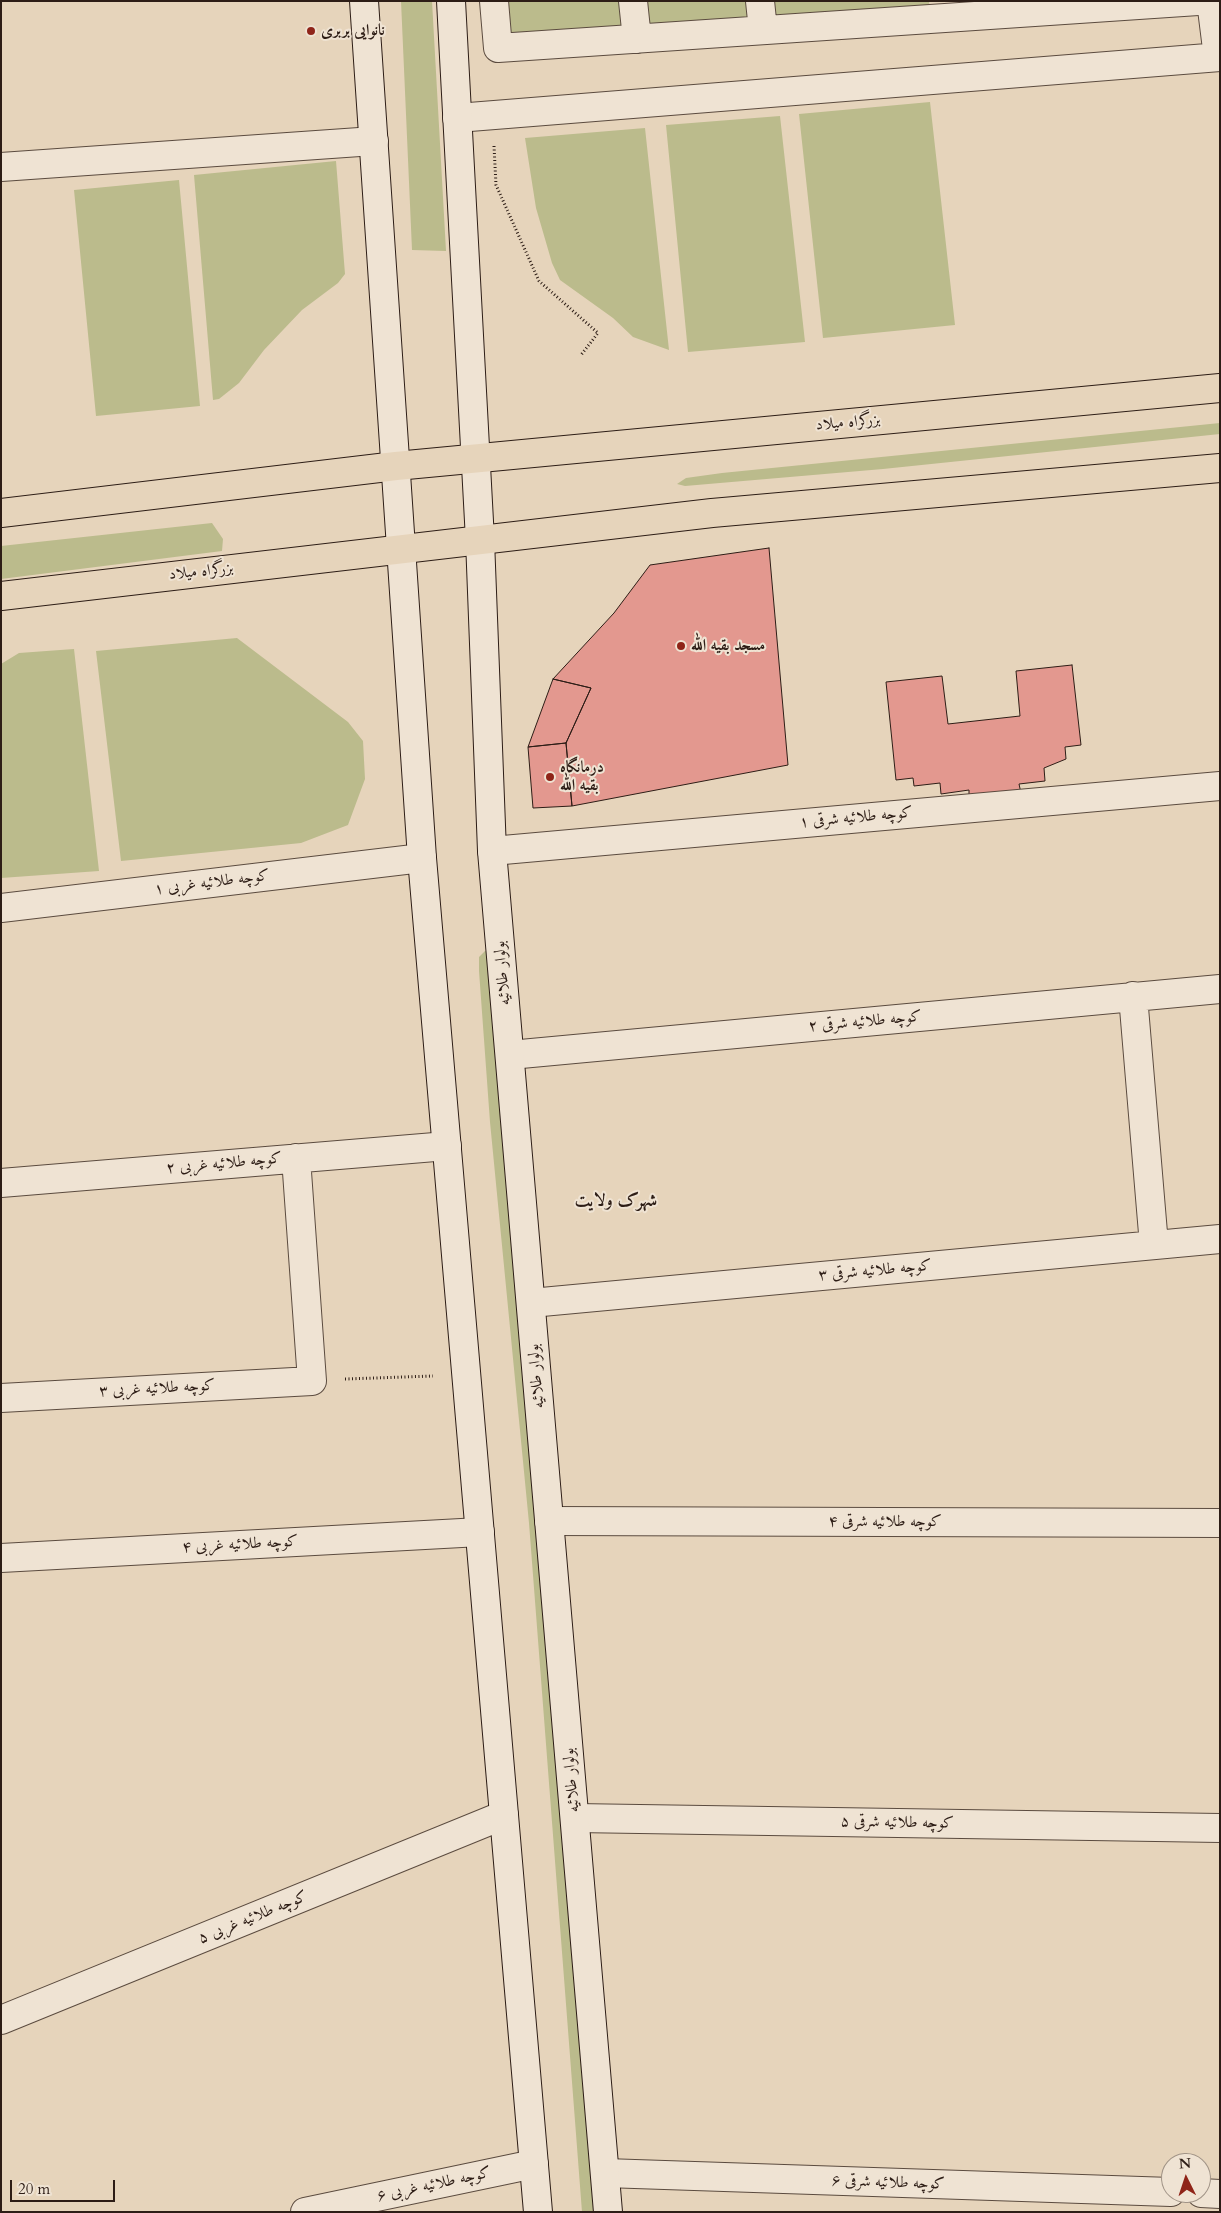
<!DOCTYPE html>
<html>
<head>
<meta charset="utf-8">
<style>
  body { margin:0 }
  #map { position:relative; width:1221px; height:2213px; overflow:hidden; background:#e6d4bb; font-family:Cardo,serif }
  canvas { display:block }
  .frame { position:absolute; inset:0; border:2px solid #2d1d16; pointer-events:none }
  .north { position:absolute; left:1161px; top:2153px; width:50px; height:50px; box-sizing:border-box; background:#efe3d3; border:1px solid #a19487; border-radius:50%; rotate:356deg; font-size:14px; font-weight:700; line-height:20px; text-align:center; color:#2d1d16 }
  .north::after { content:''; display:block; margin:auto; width:18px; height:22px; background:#8f2418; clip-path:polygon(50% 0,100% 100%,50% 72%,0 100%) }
  .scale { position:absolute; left:10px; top:2180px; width:105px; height:22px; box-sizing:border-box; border:2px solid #2d1d16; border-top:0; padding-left:6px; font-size:15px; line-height:18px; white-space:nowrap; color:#2d1d16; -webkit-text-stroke:4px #efe3d3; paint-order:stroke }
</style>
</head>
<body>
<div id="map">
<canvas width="1221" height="2213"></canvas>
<div class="frame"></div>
<div class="north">N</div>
<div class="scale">20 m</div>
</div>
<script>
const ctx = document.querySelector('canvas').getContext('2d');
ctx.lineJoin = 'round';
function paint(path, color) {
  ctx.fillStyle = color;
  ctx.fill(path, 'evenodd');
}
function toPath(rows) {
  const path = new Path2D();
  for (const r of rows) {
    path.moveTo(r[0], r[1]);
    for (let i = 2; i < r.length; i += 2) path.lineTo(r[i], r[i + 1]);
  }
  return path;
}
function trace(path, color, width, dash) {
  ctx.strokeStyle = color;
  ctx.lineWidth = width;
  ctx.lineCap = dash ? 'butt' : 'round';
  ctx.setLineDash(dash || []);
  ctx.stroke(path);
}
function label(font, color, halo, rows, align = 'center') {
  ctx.font = font + ' Cardo,Amiri,serif';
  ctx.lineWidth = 4;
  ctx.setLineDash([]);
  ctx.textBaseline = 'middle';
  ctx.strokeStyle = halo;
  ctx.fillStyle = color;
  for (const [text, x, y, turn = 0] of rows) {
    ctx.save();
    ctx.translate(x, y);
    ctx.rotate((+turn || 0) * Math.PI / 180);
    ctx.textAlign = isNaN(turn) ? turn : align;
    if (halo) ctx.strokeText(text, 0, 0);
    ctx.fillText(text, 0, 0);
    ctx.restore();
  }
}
const green = toPath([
  [401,1,432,1,446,251,412,250],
  [500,1,628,1,631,34,504,42],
  [638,1,756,1,759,25,641,33],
  [765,1,929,1,930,14,768,25],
  [930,102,955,325,823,338,799,114],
  [780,116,805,342,688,352,666,125],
  [645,128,669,350,633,337,613,318,560,280,552,263,536,208,525,138],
  [336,161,345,274,338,283,302,310,264,350,239,383,219,399,213,400,194,175],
  [179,180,200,406,96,416,74,190],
  [1220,423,1220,434,883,469,685,486,677,484,686,478,722,473],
  [212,523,223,539,222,551,1,579,1,546],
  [237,638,348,722,363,741,365,779,348,825,301,843,121,861,96,651],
  [74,649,99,871,1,878,1,664,19,653],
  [485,951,494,952,607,2212,582,2212,529,1523,490,1122,479,971,479,957]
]);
const building = toPath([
  [769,548,788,765,572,806,566,743,591,688,553,679,614,613,650,565,769,548],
  [1072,665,1081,745,1065,747,1066,759,1044,768,1045,781,1019,784,1021,793,969,799,969,790,941,794,940,783,914,786,913,778,896,780,886,682,942,676,948,724,1020,716,1016,671,1072,665],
  [553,679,591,688,566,743,528,747,553,679],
  [566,743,572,806,533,808,528,747,566,743]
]);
const path = toPath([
  [494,146,496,185,539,281,598,333,581,355],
  [345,1379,433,1376]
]);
const pedestrian = toPath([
  [494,1,498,48,1198,1],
  [633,1,637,39],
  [760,1,763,30]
]);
const minor = toPath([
  [1211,1,1218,57],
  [457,118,1220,57],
  [1,167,374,141],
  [492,851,1220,786],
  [1,908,422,858],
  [1133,996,1154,1245],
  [510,1055,1220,989],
  [1,1183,447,1146],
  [531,1303,1220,1239],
  [1,1398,312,1381,296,1158],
  [549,1521,1220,1523],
  [1,1558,480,1532],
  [575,1818,1220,1828],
  [1,2020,504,1815],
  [605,2173,1171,2192],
  [1201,2193,1220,2194],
  [305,2212,534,2164]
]);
const secondary = toPath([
  [364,1,422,858,538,2212],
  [451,1,480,540,492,851,608,2212]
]);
const trunk = toPath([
  [1,513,396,466,1220,388],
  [1,596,712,513,1220,468]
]);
const markers = [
  [311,31,5,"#8f2418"],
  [681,646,5,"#8f2418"],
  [550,777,5,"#8f2418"]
];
const poiNames = [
  ["نانوایی بربری",321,31],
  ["مسجد بقیه الله",691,646],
  ["درمانگاه",560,768],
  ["بقیه الله",560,786]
];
const streetNames = [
  ["بزرگراه میلاد",848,423,-5],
  ["بزرگراه میلاد",201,572,-6],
  ["کوچه طلائیه شرقی ۱",856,818,-5],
  ["کوچه طلائیه غربی ۱",212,883,-7],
  ["بولوار طلائیه",503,973,-95],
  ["کوچه طلائیه شرقی ۲",865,1022,-5],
  ["کوچه طلائیه غربی ۲",224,1164,-5],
  ["کوچه طلائیه شرقی ۳",875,1271,-5],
  ["بولوار طلائیه",537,1376,-95],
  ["کوچه طلائیه غربی ۳",157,1389,-3],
  ["کوچه طلائیه شرقی ۴",885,1522],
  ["کوچه طلائیه غربی ۴",240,1545,-3],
  ["بولوار طلائیه",572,1780,-95],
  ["کوچه طلائیه شرقی ۵",897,1823,1],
  ["کوچه طلائیه غربی ۵",253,1918,-22],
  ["کوچه طلائیه شرقی ۶",888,2183,2],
  ["کوچه طلائیه غربی ۶",434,2185,-12]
];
const neighbourhoodNames = [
  ["شهرک ولایت",616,1202]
];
paint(green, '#bbbb8c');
paint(building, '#e3988f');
trace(building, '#2d1d16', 1);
trace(pedestrian, '#5b4b3f', 30);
trace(minor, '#5b4b3f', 30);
trace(secondary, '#2d1d16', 30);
trace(trunk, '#2d1d16', 30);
trace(path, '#2d1d16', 3, [1, 2.5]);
trace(pedestrian, '#efe3d3', 28);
trace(minor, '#efe3d3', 28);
trace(secondary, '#efe3d3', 28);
trace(trunk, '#e6d4bb', 28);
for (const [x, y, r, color] of markers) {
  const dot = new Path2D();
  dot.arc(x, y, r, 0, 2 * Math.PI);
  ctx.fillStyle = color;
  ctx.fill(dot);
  trace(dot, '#efe3d3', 2);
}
label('bold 16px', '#2d1d16', '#efe3d3', poiNames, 'left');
label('16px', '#2d1d16', '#efe3d3', streetNames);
label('bold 18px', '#2d1d16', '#efe3d3', neighbourhoodNames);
</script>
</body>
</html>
